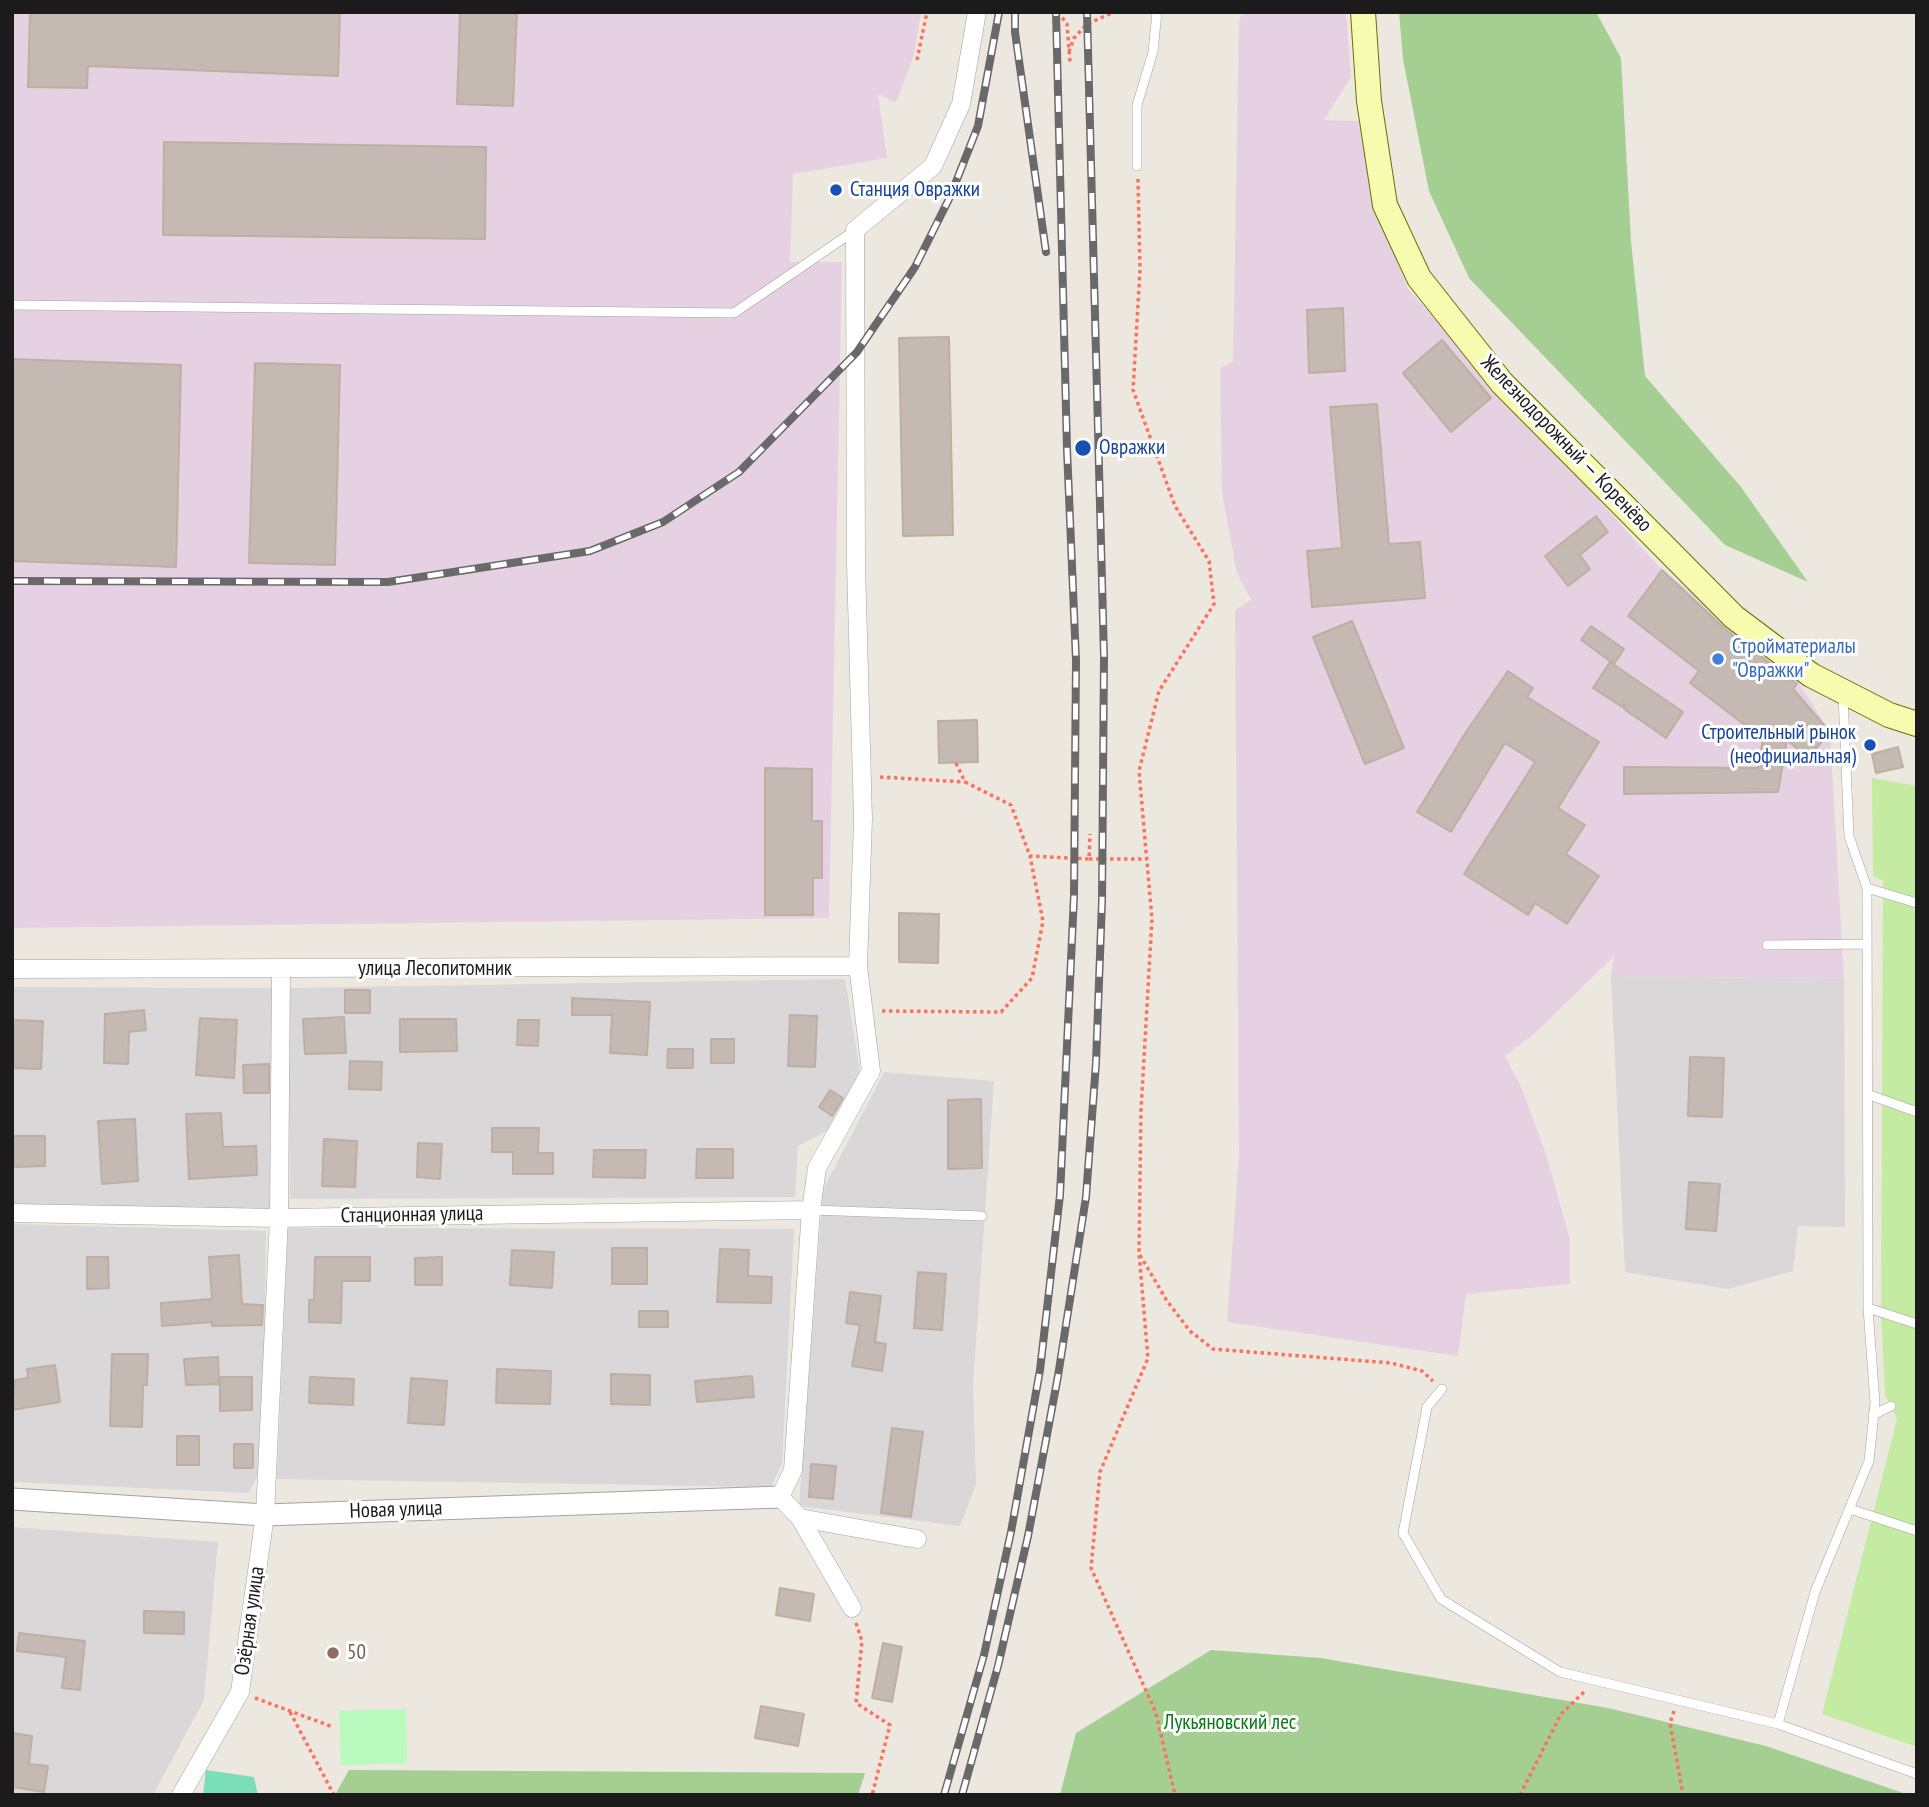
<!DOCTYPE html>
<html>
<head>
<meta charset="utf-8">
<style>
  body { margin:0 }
  #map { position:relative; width:1929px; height:1807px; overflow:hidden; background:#ede8df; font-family:"PT Sans Narrow",sans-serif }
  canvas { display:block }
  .frame { position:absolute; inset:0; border:14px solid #1b1b1b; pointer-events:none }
</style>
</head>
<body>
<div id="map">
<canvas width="1929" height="1807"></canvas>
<div class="frame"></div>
</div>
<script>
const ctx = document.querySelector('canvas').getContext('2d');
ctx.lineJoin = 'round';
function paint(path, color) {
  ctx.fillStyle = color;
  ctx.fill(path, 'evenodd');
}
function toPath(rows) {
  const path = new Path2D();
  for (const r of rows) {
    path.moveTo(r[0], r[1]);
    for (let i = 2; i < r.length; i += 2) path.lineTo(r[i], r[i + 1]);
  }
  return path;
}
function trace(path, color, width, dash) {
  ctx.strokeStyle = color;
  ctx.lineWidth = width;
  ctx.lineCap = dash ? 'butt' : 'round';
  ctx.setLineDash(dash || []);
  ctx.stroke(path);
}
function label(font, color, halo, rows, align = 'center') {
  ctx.font = font + ' "PT Sans Narrow",sans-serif';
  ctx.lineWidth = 6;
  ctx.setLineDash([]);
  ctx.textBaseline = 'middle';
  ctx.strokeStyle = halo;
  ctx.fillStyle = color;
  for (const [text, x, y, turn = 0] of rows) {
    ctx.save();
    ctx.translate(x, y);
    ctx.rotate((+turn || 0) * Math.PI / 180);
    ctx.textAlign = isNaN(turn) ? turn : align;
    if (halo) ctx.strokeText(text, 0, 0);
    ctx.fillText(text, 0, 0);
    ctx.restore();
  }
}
const residential = toPath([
  [1611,976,1844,979,1845,1227,1798,1226,1793,1271,1728,1289,1625,1272],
  [845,979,860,1072,828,1130,798,1146,795,1197,290,1199,288,988],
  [12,987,272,988,274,1212,12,1204],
  [884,1072,994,1081,973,1386,976,1484,960,1526,799,1506,823,1190],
  [12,1224,266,1231,263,1464,249,1493,12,1482],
  [288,1228,794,1229,782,1463,771,1487,277,1479],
  [12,1527,218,1542,204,1700,153,1795,12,1795]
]);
const industrial = toPath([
  [12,12,921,12,914,55,896,103,878,94,887,158,793,174,790,262,842,262,829,918,12,928],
  [1244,12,1346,12,1351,77,1324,120,1358,121,1376,202,1407,288,1662,570,1791,670,1830,732,1844,979,1611,976,1614,956,1533,1035,1505,1056,1522,1089,1547,1157,1570,1240,1570,1284,1466,1294,1458,1356,1227,1322,1239,1155,1235,610,1251,600,1237,573,1222,493,1220,369,1233,361,1239,21]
]);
const grass = toPath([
  [1872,778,1917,786,1917,1747,1822,1714,1897,1419,1885,1395,1881,1312,1883,881,1873,876]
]);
const forest = toPath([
  [1399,12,1596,12,1621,58,1631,241,1645,376,1741,487,1808,582,1725,545,1469,278,1429,191,1403,59],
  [1211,1650,1321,1658,1608,1708,1766,1746,1909,1795,1060,1795,1076,1733],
  [349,1770,865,1773,858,1795,335,1795]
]);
const park = toPath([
  [406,1709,407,1763,341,1765,339,1711]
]);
const pitch = toPath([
  [206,1770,254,1777,258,1795,203,1795]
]);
const building = toPath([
  [30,12,340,12,338,76,88,66,87,88,28,87,30,12],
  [460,12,517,12,513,106,457,104,460,12],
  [164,142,486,147,485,239,163,235,164,142],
  [1343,308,1345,371,1309,373,1307,310,1343,308],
  [949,337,953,535,903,536,899,338,949,337],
  [1442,340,1491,398,1451,432,1403,373,1442,340],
  [12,359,181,365,176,567,12,561,12,359],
  [255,363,340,365,335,565,249,563,255,363],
  [1377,404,1389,544,1420,542,1425,598,1312,607,1307,551,1342,548,1330,407,1377,404],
  [1596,516,1608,532,1580,555,1590,569,1568,586,1545,556,1596,516],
  [1662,570,1725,629,1797,684,1793,689,1830,732,1808,758,1787,740,1778,792,1624,794,1624,767,1758,768,1763,739,1690,683,1699,671,1628,616,1662,570],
  [1352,621,1404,748,1365,764,1313,637,1352,621],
  [1591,626,1624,649,1614,664,1581,640,1591,626],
  [1610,662,1683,712,1666,738,1624,709,1624,704,1622,707,1593,688,1610,662],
  [1508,671,1533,688,1527,697,1599,742,1558,808,1585,825,1566,854,1599,876,1567,924,1535,903,1528,915,1464,874,1535,762,1505,743,1451,832,1417,812,1466,732,1508,671],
  [977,720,978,762,939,763,938,721,977,720],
  [1898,747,1903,767,1876,773,1872,754,1898,747],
  [765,768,812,769,812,821,822,821,822,878,813,878,813,915,765,915,765,768],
  [899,913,939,914,938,963,899,962,899,913],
  [345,990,370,990,370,1013,345,1013,345,990],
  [572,998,650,1002,647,1055,610,1053,612,1015,572,1015,572,998],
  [144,1010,146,1030,129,1032,128,1064,104,1063,105,1014,144,1010],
  [790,1015,817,1016,815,1067,788,1066,790,1015],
  [344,1017,346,1053,305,1054,303,1019,344,1017],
  [200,1018,237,1020,234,1078,196,1075,200,1018],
  [400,1019,456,1019,457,1051,400,1052,400,1019],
  [12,1020,43,1021,41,1069,12,1068,12,1020],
  [518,1020,539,1020,538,1046,517,1045,518,1020],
  [711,1039,734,1039,734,1063,711,1063,711,1039],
  [668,1049,693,1049,693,1068,667,1068,668,1049],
  [1690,1057,1724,1058,1722,1117,1688,1116,1690,1057],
  [350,1061,382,1062,381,1090,349,1089,350,1061],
  [269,1064,269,1093,244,1093,243,1065,269,1064],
  [830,1090,843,1098,832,1116,819,1107,830,1090],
  [981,1099,982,1168,948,1169,948,1100,981,1099],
  [221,1113,223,1147,256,1146,257,1175,189,1179,186,1114,221,1113],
  [135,1119,138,1181,102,1184,98,1121,135,1119],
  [492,1128,539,1128,538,1153,553,1153,553,1174,513,1174,513,1152,492,1152,492,1128],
  [12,1136,45,1136,45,1166,12,1167,12,1136],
  [324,1139,357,1141,355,1187,322,1186,324,1139],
  [418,1143,442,1144,440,1179,417,1177,418,1143],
  [697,1149,733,1149,733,1178,696,1178,697,1149],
  [594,1150,646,1150,645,1178,593,1177,594,1150],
  [1689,1182,1720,1184,1716,1231,1686,1229,1689,1182],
  [612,1248,647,1248,647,1284,612,1284,612,1248],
  [720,1249,749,1250,748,1276,772,1277,771,1303,717,1302,720,1249],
  [512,1250,554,1252,552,1288,510,1285,512,1250],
  [239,1255,242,1304,263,1305,262,1325,212,1326,212,1322,162,1326,161,1303,212,1299,209,1257,239,1255],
  [87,1257,108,1257,109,1288,87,1289,87,1257],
  [315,1257,370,1257,370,1281,342,1281,341,1323,309,1322,309,1300,314,1300,315,1257],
  [442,1257,442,1285,415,1285,415,1258,442,1257],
  [918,1272,946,1274,942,1330,914,1328,918,1272],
  [850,1292,881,1296,875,1342,886,1344,882,1371,852,1366,860,1325,846,1323,850,1292],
  [639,1311,668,1311,668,1327,639,1327,639,1311],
  [112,1354,148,1354,147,1385,143,1385,142,1427,110,1426,112,1354],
  [218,1357,219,1384,186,1385,184,1359,218,1357],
  [55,1365,60,1402,12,1410,15,1380,28,1378,27,1369,55,1365],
  [497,1369,551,1371,550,1404,496,1403,497,1369],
  [611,1374,650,1375,650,1405,611,1404,611,1374],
  [752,1376,754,1397,697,1402,695,1381,752,1376],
  [220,1377,252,1377,252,1410,220,1411,220,1377],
  [310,1377,354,1379,353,1405,309,1403,310,1377],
  [411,1378,447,1381,444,1425,408,1423,411,1378],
  [892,1428,923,1432,911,1517,881,1513,892,1428],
  [177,1436,199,1436,199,1465,177,1465,177,1436],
  [234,1444,253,1444,253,1468,234,1468,234,1444],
  [811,1464,836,1466,833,1499,809,1497,811,1464],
  [780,1588,814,1594,810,1621,776,1615,780,1588],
  [144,1611,184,1612,184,1634,144,1633,144,1611],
  [19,1633,85,1641,80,1690,62,1688,66,1657,17,1651,19,1633],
  [883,1643,902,1647,892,1702,872,1698,883,1643],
  [761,1706,804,1714,798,1746,755,1738,761,1706],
  [12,1733,32,1736,29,1764,48,1766,44,1792,12,1787,12,1733]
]);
const path = toPath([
  [1058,12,1067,24,1070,62],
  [1069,52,1074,38,1087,24,1114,12],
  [917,60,927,12],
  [1138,179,1140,270,1133,390,1175,506,1209,561,1214,604,1159,691,1139,771,1152,919,1141,1110,1139,1253,1148,1358,1100,1472,1091,1568,1156,1713,1175,1795],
  [956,763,965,782,1011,805,1030,856,1089,859,1090,834],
  [880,777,965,782],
  [1089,859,1147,859],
  [882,1011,1001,1012,1032,978,1043,921,1030,856],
  [1140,1255,1167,1301,1190,1331,1213,1349,1391,1363,1422,1371,1433,1381],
  [856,1623,862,1641,856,1703,890,1725,872,1795],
  [255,1698,333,1727],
  [1674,1711,1670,1723,1683,1795],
  [290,1712,334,1795],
  [1520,1795,1561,1714,1585,1691]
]);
const service = toPath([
  [1137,166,1137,105,1153,52,1157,12],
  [12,305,734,313,854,231],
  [1867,888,1917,903],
  [1767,945,1866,944],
  [1867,1094,1917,1112],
  [811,1210,982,1216],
  [1868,1308,1917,1324],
  [1442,1389,1427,1407,1403,1533,1441,1599,1560,1672,1778,1724,1917,1774],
  [1873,1415,1891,1406],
  [1850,1509,1917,1531],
  [1778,1724,1815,1592,1869,1461,1875,1403,1868,1308,1867,888,1849,836,1843,695]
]);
const minor = toPath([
  [12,969,858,966],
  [12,1213,279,1218,811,1210],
  [800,1518,917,1539],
  [852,1608,800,1518,780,1497,793,1470,811,1210,817,1168,871,1071,858,966,863,819,856,564,855,230,933,166,961,104,977,12],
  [181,1795,240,1692,265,1515,279,1218,281,970]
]);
const tertiary = toPath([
  [12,1499,265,1515,780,1497]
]);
const secondary = toPath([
  [1363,12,1369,101,1385,205,1419,278,1502,383,1734,617,1811,675,1889,715,1917,724]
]);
const rail = toPath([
  [1015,12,1015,32,1046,252],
  [12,581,388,582,590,551,663,522,739,472,857,352,915,267,950,197,978,126,999,12],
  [944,1795,984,1655,1011,1532,1040,1370,1060,1195,1074,896,1076,660,1067,449,1056,12],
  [962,1795,998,1666,1028,1536,1058,1376,1086,1197,1096,1063,1102,901,1104,657,1087,12]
]);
const markers = [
  [836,190,7,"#1a4fb4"],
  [1083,448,9,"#1a4fb4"],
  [1718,659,7,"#3f7fe0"],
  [1870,745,7,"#1a4fb4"],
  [333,1653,7,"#8d6e63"]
];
const transitNames = [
  ["Станция Овражки",850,190],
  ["Овражки",1099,448],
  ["Строительный рынок",1856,733,"right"],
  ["(неофициальная)",1856,757,"right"]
];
const streetNames = [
  ["Железнодорожный — Коренёво",1566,444,46],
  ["улица Лесопитомник",435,969],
  ["Станционная улица",412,1215,-1],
  ["Новая улица",396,1510,-2],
  ["Озёрная улица",250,1621,-82]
];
const shopNames = [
  ["Стройматериалы",1732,647],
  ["\"Овражки\"",1732,671]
];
const educationNames = [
  ["50",347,1653]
];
const parkNames = [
  ["Лукьяновский лес",1230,1723]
];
paint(residential, '#d9d7d7');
paint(industrial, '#e6d1e2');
paint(grass, '#c5eaa2');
paint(forest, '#a4ce92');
paint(park, '#b9fabe');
paint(pitch, '#7adfb9');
paint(building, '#c4bab3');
trace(building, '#bfafa2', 2);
trace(service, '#a2a2a2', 10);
trace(minor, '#a2a2a2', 19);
trace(tertiary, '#a2a2a2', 23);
trace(secondary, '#657202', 26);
trace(path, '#fd7160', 3.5, [3.5, 3.5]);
trace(service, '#fff', 9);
trace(minor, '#fff', 18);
trace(tertiary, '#fff', 21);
trace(secondary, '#f6fbaf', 24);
trace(rail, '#696969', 8);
trace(rail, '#fff', 5, [16]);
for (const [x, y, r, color] of markers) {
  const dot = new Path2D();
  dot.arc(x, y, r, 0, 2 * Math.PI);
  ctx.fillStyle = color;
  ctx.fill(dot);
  trace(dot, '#fff', 2.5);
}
label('21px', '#164399', '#fff', transitNames, 'left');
label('21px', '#1b1b1b', '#fff', streetNames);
label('21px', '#366cbe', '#fff', shopNames, 'left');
label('21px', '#785e54', '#fff', educationNames, 'left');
label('21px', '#087912', '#fff', parkNames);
</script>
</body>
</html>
